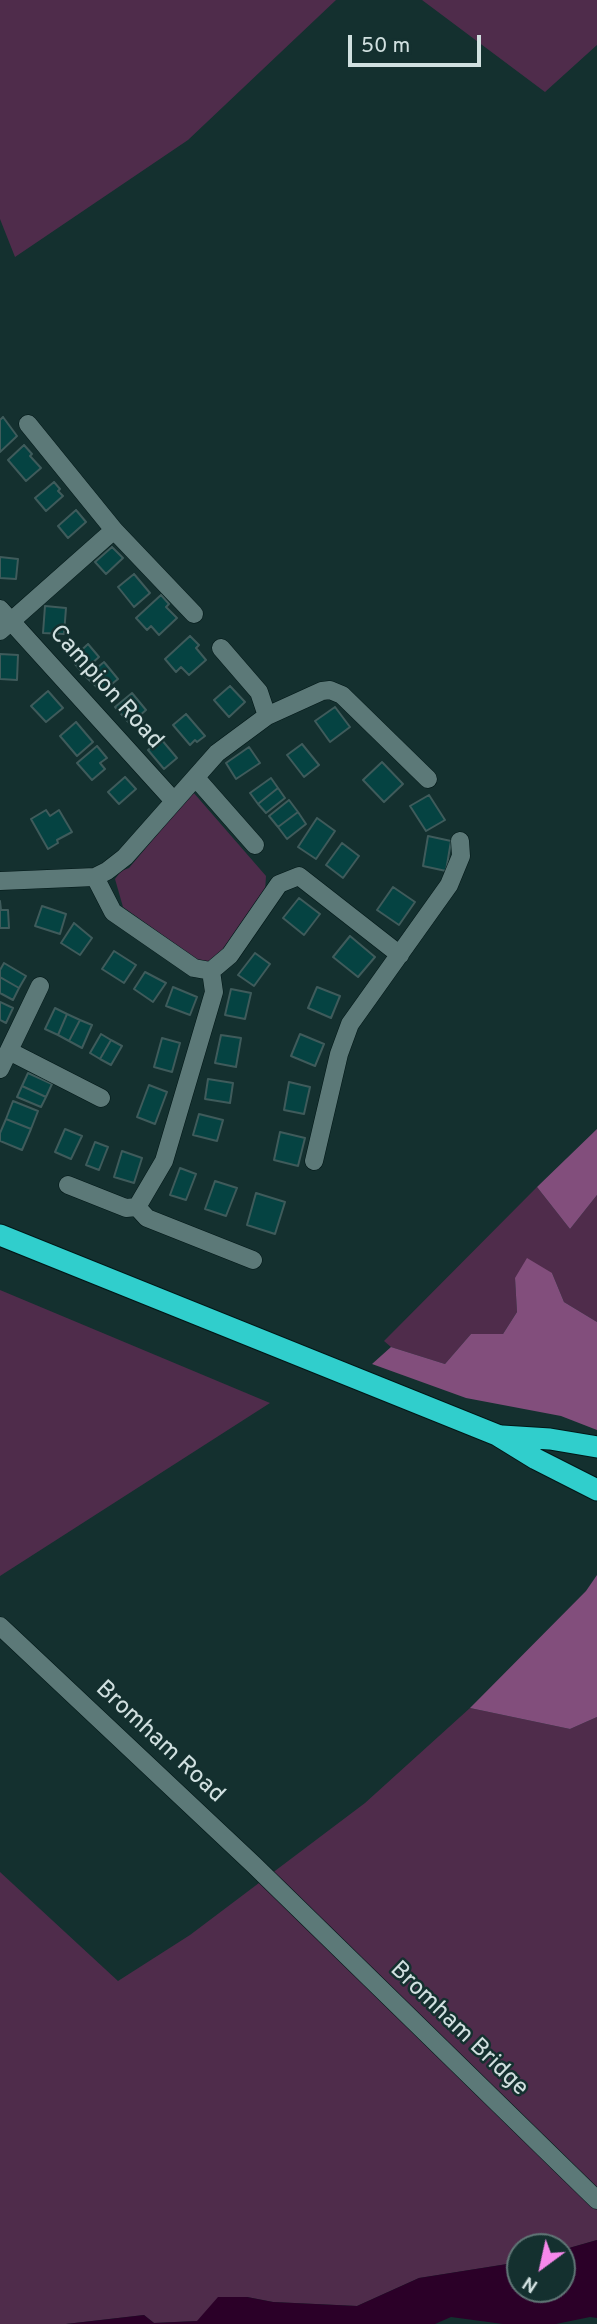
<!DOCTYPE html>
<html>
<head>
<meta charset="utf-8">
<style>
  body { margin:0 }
  #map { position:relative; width:597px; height:2324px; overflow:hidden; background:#14302f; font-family:Overpass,sans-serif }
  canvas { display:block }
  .north { position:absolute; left:506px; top:2233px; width:70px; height:70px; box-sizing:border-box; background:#14302f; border:2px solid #607676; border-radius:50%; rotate:213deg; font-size:19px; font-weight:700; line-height:28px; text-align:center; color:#d1e0e0 }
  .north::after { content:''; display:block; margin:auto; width:24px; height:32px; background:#f788eb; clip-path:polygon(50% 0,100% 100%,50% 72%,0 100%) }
  .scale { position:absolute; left:348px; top:35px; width:133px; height:32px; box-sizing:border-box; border:4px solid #d1e0e0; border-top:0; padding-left:9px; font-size:21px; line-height:24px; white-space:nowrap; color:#d1e0e0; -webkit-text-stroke:5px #14302f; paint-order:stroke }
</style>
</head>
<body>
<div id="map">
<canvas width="597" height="2324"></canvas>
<div class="north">N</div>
<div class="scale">50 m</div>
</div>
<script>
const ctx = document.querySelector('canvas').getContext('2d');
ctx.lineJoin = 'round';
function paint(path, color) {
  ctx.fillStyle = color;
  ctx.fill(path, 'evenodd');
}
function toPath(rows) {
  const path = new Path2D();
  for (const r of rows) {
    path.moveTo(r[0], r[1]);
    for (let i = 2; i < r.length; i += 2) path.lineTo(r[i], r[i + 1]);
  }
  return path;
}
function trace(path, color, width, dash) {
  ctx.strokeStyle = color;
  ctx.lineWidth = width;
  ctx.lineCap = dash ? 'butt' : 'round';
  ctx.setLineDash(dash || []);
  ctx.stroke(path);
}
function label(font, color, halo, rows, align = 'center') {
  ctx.font = font + ' Overpass,sans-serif';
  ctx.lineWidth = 5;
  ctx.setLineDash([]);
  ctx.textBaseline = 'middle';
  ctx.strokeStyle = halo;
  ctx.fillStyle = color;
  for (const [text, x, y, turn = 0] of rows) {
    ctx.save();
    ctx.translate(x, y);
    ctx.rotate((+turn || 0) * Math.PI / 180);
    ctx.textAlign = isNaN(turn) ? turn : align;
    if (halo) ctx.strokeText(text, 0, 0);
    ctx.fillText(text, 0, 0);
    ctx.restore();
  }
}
const green = toPath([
  [0,0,336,0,188,140,15,257,0,219],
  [422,0,597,0,597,45,545,92],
  [193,792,266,876,265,892,219,958,210,962,199,961,123,907,115,879,121,871,129,868],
  [537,1187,570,1229,597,1195,597,1322,564,1302,552,1273,515,1278,517,1312,503,1334,471,1334,445,1364,391,1347,384,1341],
  [0,1290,270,1403,0,1576],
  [470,1708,570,1729,597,1717,597,2240,562,2250,562,2247,520,2247,520,2262,419,2278,357,2306,273,2302,247,2297,197,2321,154,2323,144,2315,66,2324,0,2324,0,1872,118,1981,190,1935,365,1803]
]);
const forest = toPath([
  [597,1129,597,1195,570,1229,537,1187],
  [527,1258,552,1273,564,1302,597,1322,597,1430,561,1416,466,1398,372,1364,391,1347,445,1364,471,1334,503,1334,517,1312,515,1278],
  [597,1575,597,1717,570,1729,470,1708,586,1591]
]);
const water = toPath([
  [597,2240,597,2318,590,2317,556,2324,503,2324,451,2317,435,2324,66,2324,144,2315,154,2323,197,2321,218,2297,247,2297,273,2302,357,2306,419,2278,520,2262,520,2289,562,2289,562,2250]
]);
const building = toPath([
  [3,417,17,436,0,452,0,420,3,417],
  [24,445,32,454,30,456,41,468,26,481,8,460,24,445],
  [54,482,60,489,58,491,63,496,46,511,35,498,54,482],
  [76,510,86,522,68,538,58,526,76,510],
  [112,547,123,558,106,574,95,562,112,547],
  [0,557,18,559,16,579,0,578,0,557],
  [134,574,150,593,134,607,118,587,134,574],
  [161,595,169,604,166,607,177,618,159,635,151,626,147,630,136,618,161,595],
  [45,606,66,608,64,634,43,633,45,606],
  [190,636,199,645,196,648,206,660,189,675,181,667,176,672,165,659,190,636],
  [88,644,99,657,82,672,75,664,77,663,73,658,88,644],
  [0,654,18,655,17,680,0,679,0,654],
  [104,662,118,679,102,692,86,677,104,662],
  [230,686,245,702,229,717,214,700,230,686],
  [48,691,63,708,46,722,31,706,48,691],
  [132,693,146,710,130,724,115,707,132,693],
  [335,707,350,727,330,742,315,721,335,707],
  [186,714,205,736,197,742,195,740,190,745,173,725,186,714],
  [76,722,93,742,77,756,60,736,76,722],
  [161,739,177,758,164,769,148,750,161,739],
  [302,744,319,765,304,777,287,755,302,744],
  [97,746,107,758,100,763,105,769,92,780,77,763,97,746],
  [249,747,260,763,236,779,226,763,249,747],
  [382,762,403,784,384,802,363,780,382,762],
  [125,777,136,789,119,804,108,792,125,777],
  [271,778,278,788,258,804,250,793,271,778],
  [278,788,285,798,266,813,258,804,278,788],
  [429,795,445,820,426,831,410,806,429,795],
  [289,800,298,812,278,827,269,816,289,800],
  [46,810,50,816,59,810,72,832,57,840,58,843,48,849,31,819,46,810],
  [298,812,306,824,287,839,278,827,298,812],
  [317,818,335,831,316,859,298,847,317,818],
  [428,836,451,841,446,871,423,866,428,836],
  [342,843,359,856,343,878,326,865,342,843],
  [393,887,415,902,399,925,377,910,393,887],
  [299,898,320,914,304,935,283,918,299,898],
  [0,901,1,910,8,910,9,928,0,928,0,901],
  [42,906,66,914,60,934,35,926,42,906],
  [74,923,92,938,80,955,61,943,74,923],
  [350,936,375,957,358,977,333,957,350,936],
  [114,951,136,965,124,983,102,969,114,951],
  [255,953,270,964,254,986,238,975,255,953],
  [4,963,26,976,19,988,0,977,0,970,4,963],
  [145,972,166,983,153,1002,134,989,145,972],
  [0,977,19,988,13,1000,0,993,0,977],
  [173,987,197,997,190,1015,166,1006,173,987],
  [317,987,340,996,331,1018,308,1008,317,987],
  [231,989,251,993,245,1019,225,1015,231,989],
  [0,1002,13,1008,6,1023,0,1020,0,1002],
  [55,1008,67,1014,58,1035,45,1029,55,1008],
  [67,1014,80,1020,69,1041,58,1035,67,1014],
  [80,1020,92,1025,82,1048,69,1041,80,1020],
  [101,1034,111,1040,100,1059,90,1053,101,1034],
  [300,1034,324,1044,315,1066,291,1056,300,1034],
  [221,1035,241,1038,236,1067,215,1063,221,1035],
  [162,1038,180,1043,172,1072,154,1067,162,1038],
  [111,1040,122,1046,111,1065,100,1059,111,1040],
  [28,1073,52,1084,46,1097,22,1086,28,1073],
  [208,1079,233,1083,230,1103,205,1099,208,1079],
  [289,1082,310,1087,304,1114,284,1110,289,1082],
  [149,1085,167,1092,155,1124,137,1117,149,1085],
  [22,1086,46,1097,41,1107,17,1097,22,1086],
  [13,1101,38,1111,31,1129,6,1119,13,1101],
  [199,1114,223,1120,217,1141,193,1135,199,1114],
  [6,1119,31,1129,22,1150,0,1141,0,1133,6,1119],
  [65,1129,82,1136,71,1159,55,1152,65,1129],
  [280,1132,305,1138,298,1166,274,1160,280,1132],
  [95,1142,108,1147,99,1170,86,1165,95,1142],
  [122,1151,142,1158,134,1183,114,1177,122,1151],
  [180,1168,196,1174,186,1200,170,1195,180,1168],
  [215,1181,237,1188,226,1216,205,1209,215,1181],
  [256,1193,285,1202,275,1234,247,1225,256,1193]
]);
const minor = toPath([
  [28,424,114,530,194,614],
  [0,609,173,800],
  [0,631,114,530],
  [221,648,259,692,267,716],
  [196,778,255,845],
  [95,877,113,912,194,968,211,971,214,992,164,1161,137,1207],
  [0,881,95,877,107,871,125,857,217,753,267,716,322,691,330,690,342,695,428,779],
  [211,971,230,955,279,884,299,876,400,955],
  [9,1051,101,1098],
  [0,1069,40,986],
  [314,1161,339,1054,350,1024,449,885,461,856,460,841],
  [68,1185,126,1208,137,1207],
  [137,1207,147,1218,253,1260],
  [0,1626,254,1865,597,2200]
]);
const highway = toPath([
  [0,1235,497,1435,536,1459,597,1490],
  [502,1436,550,1439,597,1447]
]);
const streetNames = [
  ["Campion Road",105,688,48],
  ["Bromham Road",159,1743,43],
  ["Bromham Bridge",458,2030,44]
];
paint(green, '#4f2c4b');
paint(forest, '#824e7c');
paint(water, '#2b0028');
paint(building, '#054342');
trace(building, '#3f5b5b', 2);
trace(minor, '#001717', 19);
trace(highway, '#001717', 23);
trace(minor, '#5c7978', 18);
trace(highway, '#30cecc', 21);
label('24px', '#d1e0e0', '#14302f', streetNames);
</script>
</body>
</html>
